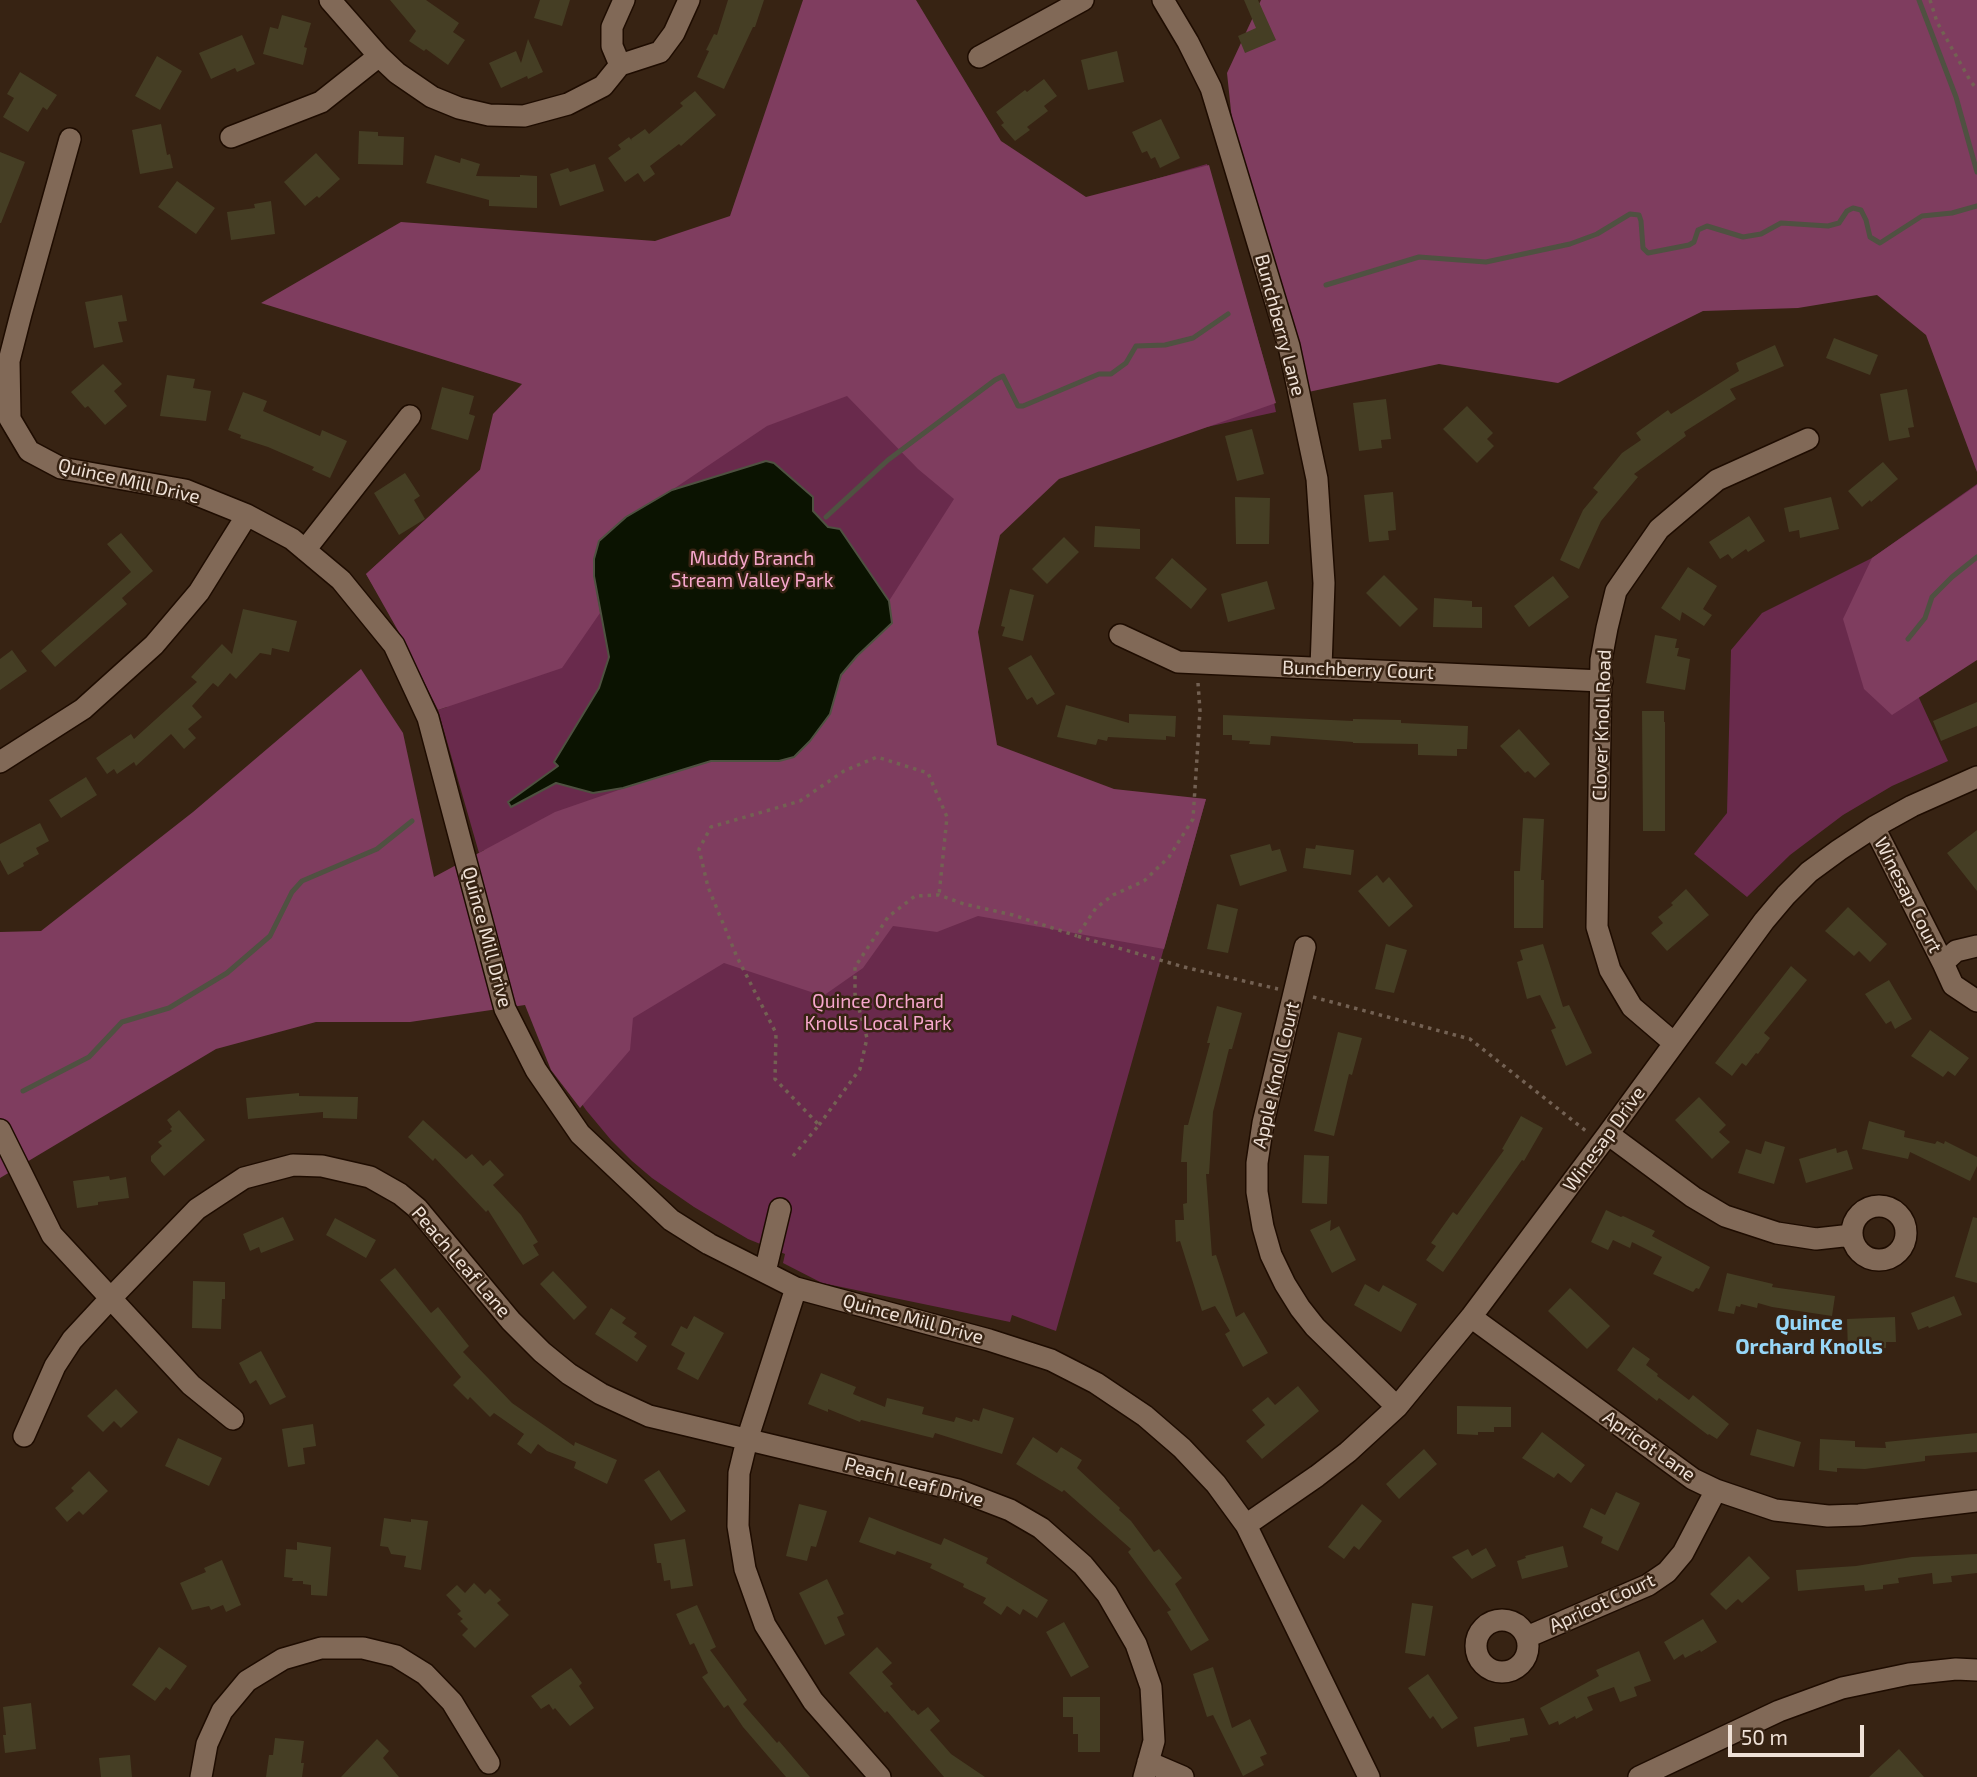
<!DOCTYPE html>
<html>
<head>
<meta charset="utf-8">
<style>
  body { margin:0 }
  #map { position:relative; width:1977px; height:1777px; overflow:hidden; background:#372313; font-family:"Exo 2",sans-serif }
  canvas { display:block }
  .scale { position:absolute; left:1728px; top:1725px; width:136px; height:32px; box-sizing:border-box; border:4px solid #efe1d7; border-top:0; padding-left:9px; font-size:21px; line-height:24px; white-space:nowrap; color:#efe1d7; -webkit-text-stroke:5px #372313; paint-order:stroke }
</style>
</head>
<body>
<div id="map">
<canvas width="1977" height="1777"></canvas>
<div class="scale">50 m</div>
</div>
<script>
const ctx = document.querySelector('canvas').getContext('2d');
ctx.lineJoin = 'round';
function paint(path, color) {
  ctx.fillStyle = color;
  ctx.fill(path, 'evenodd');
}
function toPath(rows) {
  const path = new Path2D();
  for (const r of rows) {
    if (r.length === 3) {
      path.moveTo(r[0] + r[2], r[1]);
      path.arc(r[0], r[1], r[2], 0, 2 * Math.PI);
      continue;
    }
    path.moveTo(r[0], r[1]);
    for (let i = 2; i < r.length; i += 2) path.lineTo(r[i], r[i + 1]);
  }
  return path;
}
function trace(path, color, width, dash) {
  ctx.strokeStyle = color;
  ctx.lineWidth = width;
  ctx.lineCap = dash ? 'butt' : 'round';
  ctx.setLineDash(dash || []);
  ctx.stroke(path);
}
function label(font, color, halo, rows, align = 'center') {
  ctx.font = font + ' "Exo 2",sans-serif';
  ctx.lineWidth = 5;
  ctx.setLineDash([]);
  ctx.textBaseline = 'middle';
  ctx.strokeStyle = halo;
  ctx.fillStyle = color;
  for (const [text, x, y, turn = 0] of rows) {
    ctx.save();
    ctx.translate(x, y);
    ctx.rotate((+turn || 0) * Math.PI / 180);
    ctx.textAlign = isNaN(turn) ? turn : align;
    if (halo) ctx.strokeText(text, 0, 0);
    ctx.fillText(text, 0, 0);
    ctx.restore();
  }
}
const green = toPath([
  [1207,164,1268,374,1276,412,1147,440,1023,489,969,544,960,730,1115,795,1206,799,1056,1331,1012,1315,1010,1322,822,1283,783,1263,785,1254,748,1239,694,1207,652,1178,632,1161,611,1140,586,1110,563,1076,484,850,479,853,438,710,447,707,366,574,566,391,1087,199],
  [1977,484,1977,629,1903,663,1948,761,1892,786,1843,815,1790,855,1747,897,1694,854,1727,813,1731,650,1762,613,1872,558]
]);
const forest = toPath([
  [803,0,916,0,1001,141,1086,197,1209,165,1276,403,1059,479,1000,535,978,632,997,745,1114,789,1206,799,1164,949,978,916,937,932,893,926,863,968,823,996,724,963,633,1018,630,1050,580,1108,551,1070,525,1005,410,1022,316,1022,216,1049,0,1178,0,932,41,931,193,812,361,669,403,733,434,877,555,812,665,774,711,761,779,761,794,757,830,714,841,675,857,656,892,623,889,601,954,499,918,469,847,396,767,426,672,490,626,517,594,559,594,576,600,613,562,668,438,710,401,636,366,574,480,470,493,414,522,384,261,303,401,222,655,241,730,216],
  [1261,0,1977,0,1977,472,1926,335,1877,295,1798,308,1703,311,1558,383,1439,364,1299,394,1238,177,1227,73],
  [1977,485,1977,660,1892,715,1864,689,1843,619,1872,558]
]);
const water = toPath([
  [766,461,774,463,813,497,813,511,828,527,840,529,889,601,892,623,857,656,841,675,830,714,810,741,794,757,779,761,711,761,623,788,593,793,556,783,511,807,508,802,558,766,554,762,599,688,609,657,594,576,594,559,599,541,626,517,672,490,766,461]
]);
const stream = toPath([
  [1919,0,1956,97,1977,172],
  [1326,285,1419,257,1486,262,1570,244,1597,234,1630,214,1639,215,1641,221,1643,248,1648,253,1689,245,1694,242,1698,230,1707,226,1743,237,1761,234,1781,223,1828,226,1839,223,1847,211,1853,208,1861,210,1866,220,1870,237,1880,243,1922,216,1952,213,1977,206],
  [826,517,888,460,995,380,1003,376,1018,406,1023,406,1099,374,1111,374,1126,363,1136,346,1165,345,1193,338,1228,314],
  [1908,639,1925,618,1932,597,1952,577,1977,557],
  [23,1091,89,1057,122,1022,169,1008,227,973,270,936,292,892,302,881,377,849,412,821]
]);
const building = toPath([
  [390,0,426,0,459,23,453,32,465,40,448,65,426,49,424,51,409,41,416,31],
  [540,0,570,0,562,26,534,18],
  [728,0,764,0,755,27,753,27,724,89,697,77,709,51,706,50,714,34,717,35],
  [1244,0,1258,0,1276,40,1245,53,1238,36,1256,28],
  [282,15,311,23,304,47,307,48,303,65,263,54,270,27,278,29],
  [242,35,255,64,237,72,235,68,211,79,199,53],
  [528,39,543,72,528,79,527,76,501,88,489,63,516,51,521,63],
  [1117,51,1124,82,1088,90,1081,60],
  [157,56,182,71,160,110,135,96],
  [20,72,57,95,47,110,43,107,28,132,3,117,14,98,7,94],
  [1044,79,1057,96,1044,106,1048,111,1027,127,1030,130,1015,141,1001,125,1004,123,996,112,1025,90,1027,92],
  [695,91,716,115,681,146,679,144,650,166,655,174,644,182,638,173,625,182,608,158,621,149,618,145,629,137,632,141,631,139,645,129,649,134,683,106,680,103],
  [1161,119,1180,158,1160,168,1155,157,1151,159,1147,151,1142,153,1132,132],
  [161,124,167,155,170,154,173,168,140,174,132,130],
  [359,131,378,132,378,136,404,137,403,165,358,164],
  [0,152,25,162,1,223,0,223],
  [316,153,340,179,319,198,317,196,305,206,284,182],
  [435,155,460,163,461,158,480,164,476,176,520,177,520,175,537,176,537,208,489,206,489,200,426,183],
  [595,164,604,191,560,206,550,174,568,168,570,172],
  [177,181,215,208,196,234,158,207],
  [271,201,275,234,231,240,227,212,255,208,254,204],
  [122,295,127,321,118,322,123,342,94,348,85,302],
  [1834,338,1878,355,1870,375,1826,358],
  [1775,345,1784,366,1730,389,1736,399,1684,432,1686,436,1634,474,1638,477,1601,521,1579,569,1560,560,1583,510,1598,492,1593,488,1622,453,1641,440,1636,433,1668,410,1671,414,1739,371,1736,363],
  [103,364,122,384,114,391,127,406,105,425,88,406,85,408,71,392],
  [167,375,195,379,193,388,211,391,206,421,160,416],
  [442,387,474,396,469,414,475,416,468,440,431,429],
  [1907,389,1914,427,1908,428,1910,437,1889,441,1880,394],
  [243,392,267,401,263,411,320,436,322,430,347,441,330,478,312,470,314,467,268,447,240,438,241,435,228,430],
  [1386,399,1391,439,1381,440,1382,448,1359,451,1353,403],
  [1467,406,1493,433,1487,439,1494,446,1477,463,1443,429],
  [1252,429,1264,474,1237,481,1225,436],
  [1883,462,1898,479,1871,502,1870,500,1862,507,1848,491],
  [405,473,420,496,414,500,425,519,399,535,374,493],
  [1393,492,1396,530,1388,531,1389,540,1369,542,1364,495],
  [1235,497,1270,498,1269,544,1236,544],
  [1831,497,1839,529,1800,538,1799,530,1789,532,1784,508],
  [1749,516,1765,541,1748,552,1746,549,1732,559,1728,554,1720,559,1709,542],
  [1095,526,1140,529,1140,549,1094,547],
  [121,533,153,571,122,598,127,604,55,667,41,651,131,572,107,544],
  [1064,537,1079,552,1047,584,1032,569],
  [1172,558,1207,589,1191,609,1155,578],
  [1688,567,1717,586,1703,609,1712,615,1704,626,1682,612,1680,621,1661,608],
  [1384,575,1418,609,1400,627,1366,593],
  [1553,576,1569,597,1529,627,1514,606],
  [1267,581,1275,609,1228,622,1221,594],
  [1010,589,1034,595,1023,641,1002,636,1005,627,1001,626],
  [1434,598,1472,601,1472,607,1482,607,1482,628,1433,627],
  [243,609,297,621,289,652,272,648,271,655,260,653,236,679,230,673,218,687,213,683,192,706,202,717,188,729,196,738,184,749,171,734,136,766,134,762,117,774,114,769,107,774,96,758,131,734,134,739,197,682,191,677,222,644,232,654],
  [1655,635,1677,639,1675,648,1679,648,1677,656,1690,659,1685,690,1646,683],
  [12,650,27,671,0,690,0,659],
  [1031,655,1055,694,1037,705,1032,697,1027,700,1008,668],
  [1977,702,1977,726,1941,741,1933,721],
  [1066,705,1129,723,1129,714,1176,716,1175,737,1166,736,1166,740,1108,737,1107,741,1098,739,1096,745,1057,737],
  [1642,711,1664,711,1664,722,1665,722,1665,831,1643,831],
  [1223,715,1353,721,1353,719,1401,720,1401,723,1468,726,1467,749,1457,749,1457,756,1418,755,1418,744,1353,743,1353,742,1271,736,1270,745,1249,744,1250,741,1232,740,1232,735,1223,735],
  [1519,729,1550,764,1535,778,1528,771,1525,773,1500,746],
  [86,777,97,795,61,818,49,800],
  [1523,818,1544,819,1541,880,1544,880,1543,928,1514,928,1514,871,1520,871],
  [40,823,49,841,36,848,39,854,23,863,24,866,8,875,0,860,0,844],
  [1977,830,1977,891,1947,853],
  [1270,844,1272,851,1280,849,1287,871,1240,886,1230,855],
  [1316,845,1354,850,1351,875,1303,868,1306,848,1315,849],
  [1377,875,1383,883,1389,877,1413,906,1389,927,1358,891],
  [1686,889,1709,915,1667,951,1651,933,1663,923,1658,917,1673,905,1671,903],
  [1217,904,1238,909,1228,953,1207,949],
  [1848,907,1887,944,1870,962,1859,951,1854,956,1825,931],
  [1386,944,1407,950,1394,993,1375,989],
  [1543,944,1563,1007,1569,1005,1592,1053,1566,1066,1551,1030,1556,1028,1540,995,1527,999,1517,962,1523,960,1520,950],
  [1791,966,1807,980,1764,1033,1770,1038,1758,1054,1756,1053,1746,1066,1742,1063,1732,1076,1715,1063],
  [1889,980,1912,1019,1895,1029,1891,1021,1886,1024,1865,994],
  [1217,1006,1242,1013,1232,1049,1229,1049,1213,1112,1209,1174,1206,1174,1212,1256,1216,1255,1236,1317,1244,1312,1268,1353,1243,1367,1225,1334,1230,1331,1215,1306,1202,1311,1180,1241,1176,1242,1175,1220,1184,1220,1183,1204,1187,1203,1187,1162,1181,1162,1184,1125,1188,1125,1210,1043,1207,1043],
  [1930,1030,1969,1058,1955,1076,1948,1071,1943,1077,1911,1056],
  [1338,1032,1362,1038,1352,1075,1349,1074,1334,1136,1314,1131],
  [299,1093,299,1096,358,1097,357,1119,323,1118,323,1112,248,1119,246,1098],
  [1699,1097,1726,1125,1719,1132,1730,1142,1712,1159,1675,1120],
  [179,1110,205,1140,164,1176,151,1161,151,1156,162,1146,158,1142,172,1131,170,1129,172,1127,167,1120],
  [1521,1116,1543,1128,1524,1161,1522,1160,1443,1272,1426,1260,1436,1246,1431,1243,1453,1212,1457,1215,1504,1150,1502,1149],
  [423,1120,466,1159,472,1154,483,1166,490,1160,504,1175,493,1185,521,1215,538,1242,533,1245,539,1255,523,1265,488,1210,486,1212,435,1158,433,1161,408,1137],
  [1869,1121,1905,1131,1904,1137,1935,1144,1937,1141,1944,1144,1945,1141,1977,1157,1977,1166,1970,1181,1910,1152,1908,1159,1862,1149],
  [1765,1141,1785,1147,1774,1184,1738,1173,1746,1149,1761,1154],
  [1836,1148,1837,1153,1847,1150,1853,1169,1806,1183,1799,1159],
  [1304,1155,1329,1156,1327,1204,1302,1203],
  [109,1176,110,1180,126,1177,129,1198,98,1202,98,1205,77,1208,73,1181],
  [1606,1210,1621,1217,1623,1216,1655,1231,1652,1236,1710,1267,1699,1289,1696,1288,1693,1292,1653,1274,1662,1257,1632,1242,1630,1248,1613,1240,1608,1250,1591,1242],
  [283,1217,294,1240,261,1253,259,1247,250,1251,243,1234],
  [1973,1217,1977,1218,1977,1283,1955,1277],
  [335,1218,376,1240,366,1258,326,1235],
  [1331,1220,1330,1231,1339,1226,1356,1260,1332,1273,1310,1230],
  [395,1268,431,1313,438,1307,469,1346,463,1352,512,1403,574,1446,575,1442,617,1460,607,1484,574,1468,576,1462,547,1451,538,1444,531,1454,517,1444,524,1434,494,1413,490,1417,470,1397,468,1400,453,1385,461,1377,380,1280],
  [553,1271,587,1307,574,1320,540,1284],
  [1727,1273,1773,1284,1772,1287,1835,1296,1832,1316,1772,1307,1758,1303,1757,1308,1741,1304,1740,1307,1736,1306,1734,1314,1718,1311],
  [193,1281,225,1282,225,1299,222,1299,221,1329,192,1328],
  [1365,1284,1379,1292,1383,1285,1417,1304,1401,1332,1354,1305],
  [1570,1288,1610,1326,1587,1349,1548,1311],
  [1954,1296,1962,1315,1929,1328,1928,1326,1918,1330,1911,1313],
  [611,1308,626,1318,622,1323,637,1333,634,1337,647,1346,637,1362,595,1334],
  [694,1316,724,1333,698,1380,677,1369,685,1353,671,1345,681,1326,687,1329],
  [1895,1317,1896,1342,1886,1342,1886,1348,1848,1351,1847,1319],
  [1633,1347,1650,1359,1646,1365,1658,1374,1657,1376,1689,1400,1693,1395,1729,1424,1717,1439,1709,1434,1708,1435,1659,1398,1657,1401,1617,1370],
  [261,1351,286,1397,270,1405,256,1380,250,1384,239,1363],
  [821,1373,856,1387,853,1394,885,1407,887,1398,924,1407,922,1414,954,1422,956,1417,972,1422,973,1419,979,1421,983,1408,1014,1418,1002,1454,935,1433,933,1438,861,1420,860,1422,828,1409,828,1412,808,1404],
  [1298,1386,1319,1411,1262,1459,1246,1441,1265,1425,1252,1410,1268,1397,1275,1405],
  [116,1389,138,1412,121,1428,114,1421,103,1432,87,1416],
  [1457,1406,1511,1407,1511,1427,1494,1427,1494,1432,1478,1432,1478,1435,1457,1434],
  [313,1424,316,1446,303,1448,305,1464,288,1467,282,1429],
  [1757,1429,1801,1442,1794,1467,1750,1455],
  [1542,1432,1585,1465,1571,1483,1558,1473,1554,1478,1522,1458],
  [1977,1433,1977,1452,1925,1456,1925,1461,1865,1469,1837,1468,1837,1472,1819,1470,1820,1439,1855,1441,1855,1447,1886,1448,1885,1442],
  [1033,1437,1057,1453,1061,1447,1082,1460,1077,1468,1120,1508,1119,1510,1131,1521,1154,1552,1159,1549,1182,1578,1175,1584,1209,1640,1191,1651,1167,1612,1171,1610,1128,1552,1131,1549,1064,1490,1062,1492,1016,1464],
  [178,1438,222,1458,209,1486,165,1466],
  [1424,1449,1437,1464,1399,1499,1386,1484],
  [659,1470,686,1511,671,1521,644,1480],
  [89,1471,108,1491,83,1515,79,1511,67,1522,55,1508,74,1491,71,1488],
  [1616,1492,1640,1503,1618,1551,1601,1543,1603,1537,1583,1527,1591,1508,1605,1515],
  [799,1504,827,1511,816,1547,811,1546,807,1561,786,1556],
  [1362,1504,1382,1521,1359,1550,1354,1546,1344,1559,1328,1547],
  [869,1517,941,1545,944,1538,988,1558,986,1563,1048,1600,1037,1618,1023,1609,1020,1615,1007,1606,1001,1615,983,1603,986,1598,963,1587,964,1584,930,1568,932,1564,897,1551,895,1555,859,1542],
  [384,1518,411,1522,411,1519,428,1521,421,1570,404,1567,406,1556,391,1554,388,1547,380,1546],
  [685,1539,693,1586,671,1589,670,1580,664,1581,661,1563,657,1563,654,1544],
  [297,1542,331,1547,327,1596,311,1595,311,1585,303,1584,303,1581,292,1581,293,1578,284,1577,286,1549,297,1550],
  [1563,1546,1568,1567,1522,1579,1517,1561,1526,1558,1525,1556],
  [1486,1548,1496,1566,1472,1579,1452,1557,1468,1549,1472,1556],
  [1977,1554,1977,1573,1951,1576,1952,1582,1933,1584,1932,1573,1898,1578,1899,1583,1883,1585,1883,1589,1865,1591,1864,1585,1798,1591,1796,1570,1856,1566,1912,1557],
  [1749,1556,1770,1578,1742,1603,1738,1599,1726,1610,1710,1594],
  [222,1560,241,1605,226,1612,223,1605,211,1610,209,1606,192,1610,180,1583,206,1572,204,1568],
  [827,1579,844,1614,837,1617,845,1635,825,1645,799,1593],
  [474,1583,485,1594,490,1589,501,1600,497,1603,509,1615,475,1648,462,1635,468,1629,460,1621,463,1619,457,1614,461,1611,446,1595,457,1585,465,1593],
  [1412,1603,1433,1606,1425,1656,1405,1653],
  [697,1605,716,1647,710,1650,747,1700,743,1704,777,1743,779,1741,810,1777,786,1777,743,1727,728,1705,724,1708,702,1677,708,1673,694,1643,690,1645,676,1614],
  [1703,1619,1717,1642,1701,1652,1700,1650,1685,1658,1683,1654,1674,1660,1664,1642],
  [1064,1622,1089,1667,1071,1677,1046,1632],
  [159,1647,187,1666,170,1690,166,1687,155,1701,132,1685],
  [877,1647,892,1663,882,1672,893,1684,890,1686,912,1711,914,1710,918,1715,928,1707,940,1721,930,1730,951,1754,985,1777,944,1777,887,1711,885,1713,849,1673],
  [1639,1651,1651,1681,1634,1687,1637,1696,1620,1702,1614,1687,1587,1697,1593,1710,1576,1719,1575,1716,1559,1725,1558,1721,1549,1725,1540,1708,1599,1676,1596,1670],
  [1213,1667,1232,1728,1250,1719,1267,1754,1260,1757,1264,1765,1243,1776,1213,1715,1207,1717,1193,1674],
  [571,1668,582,1683,579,1686,594,1708,570,1726,555,1708,553,1710,549,1704,541,1709,531,1696],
  [1428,1674,1458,1718,1442,1729,1433,1716,1430,1719,1408,1688],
  [1063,1697,1100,1697,1100,1752,1078,1752,1078,1734,1073,1734,1073,1717,1063,1717],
  [31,1703,36,1749,5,1753,3,1735,6,1735,3,1707],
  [1524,1718,1528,1735,1510,1738,1510,1741,1477,1747,1474,1727],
  [275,1738,304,1741,301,1763,304,1763,302,1777,266,1777,269,1755,273,1755],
  [377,1739,389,1751,383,1758,399,1777,341,1777],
  [1899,1749,1924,1777,1869,1777],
  [130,1755,132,1777,101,1777,99,1758]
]);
const path = toPath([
  [1930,0,1937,22,1971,82,1977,89],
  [1198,683,1200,711,1193,819,1169,857,1144,881,1113,895,1096,908,1077,936,1184,967,1278,989],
  [1313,997,1470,1039,1586,1131],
  [819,1125,860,1069,867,1038,855,994,855,967,888,917,915,896,939,895,964,904,1013,915,1077,936],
  [793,1156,819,1125,775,1079,776,1033,737,957,708,887,699,849,711,827,800,801,844,771,877,757,928,773,947,817,939,895]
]);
const minor = toPath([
  [330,0,379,56,397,73,432,97,459,108,489,115,524,116,568,104,603,86,620,65,660,52,674,33,689,0],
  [1163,0,1188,42,1211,88,1289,346,1317,479,1324,583,1321,668],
  [979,57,1083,0],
  [620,65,612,46,612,27,624,0],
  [231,137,321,102,379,56],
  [70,139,21,314,9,361,10,419,29,451,61,468,185,490,247,515,292,539,341,580,394,645,428,718,505,1009,536,1070,580,1134,671,1220,709,1244,796,1288,989,1340,1051,1360,1096,1383,1145,1416,1182,1448,1216,1484,1246,1525,1369,1777],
  [305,550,410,416],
  [1120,635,1178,662,1602,681],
  [0,762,83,709,154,645,199,592,247,515],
  [1874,827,1943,963],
  [1977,946,1956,951,1943,963,1953,985,1977,1001],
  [1305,947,1263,1123,1257,1163,1257,1192,1263,1227,1271,1255,1285,1284,1300,1308,1315,1327,1397,1407],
  [1674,1043,1632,1007,1610,970,1597,927,1601,660,1607,628,1616,591,1659,529,1717,480,1808,439],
  [0,1130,52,1235,191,1385,233,1419],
  [1608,1134,1693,1197,1725,1216,1777,1233,1816,1239,1852,1235],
  [1879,1233,27],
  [765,1272,780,1209],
  [796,1288,747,1440,739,1473,738,1526,745,1569,765,1625,813,1701,880,1777],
  [1471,1317,1693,1479,1716,1490,1775,1510,1828,1516,1859,1515,1977,1501],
  [24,1436,55,1366,72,1340,110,1299,197,1209,244,1178,293,1165,322,1166,370,1177,400,1194,417,1208,511,1321,542,1352,569,1374,601,1394,649,1416,958,1490,1010,1510,1041,1528,1083,1565,1107,1594,1136,1644,1151,1687,1154,1741,1144,1777],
  [1246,1525,1317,1476,1348,1452,1397,1407,1471,1317,1608,1134,1764,921,1786,895,1809,872,1839,850,1874,827,1912,806,1977,777],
  [1502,1646,26],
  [1527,1637,1648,1585,1667,1572,1683,1553,1716,1490],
  [1148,1762,1183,1777],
  [201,1777,207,1744,222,1711,247,1681,283,1659,321,1648,363,1648,396,1656,425,1674,452,1702,489,1763],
  [1639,1777,1779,1711,1842,1688,1909,1674,1956,1669,1977,1670]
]);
const streetNames = [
  ["Bunchberry Lane",1280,325,75],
  ["Quince Mill Drive",129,481,13],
  ["Bunchberry Court",1358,670,2],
  ["Clover Knoll Road",1602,725,-88],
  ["Winesap Court",1908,895,63],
  ["Quince Mill Drive",487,937,75],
  ["Apple Knoll Court",1276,1075,-77],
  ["Winesap Drive",1604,1139,-54],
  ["Peach Leaf Lane",461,1262,49],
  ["Quince Mill Drive",913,1319,15],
  ["Apricot Lane",1649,1446,35],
  ["Peach Leaf Drive",914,1482,15],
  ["Apricot Court",1602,1603,-25]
];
const parkNames = [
  ["Muddy Branch",752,559],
  ["Stream Valley Park",752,581],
  ["Quince Orchard",878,1002],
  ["Knolls Local Park",878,1024]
];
const neighbourhoodNames = [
  ["Quince",1809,1323],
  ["Orchard Knolls",1809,1347]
];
paint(green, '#692a4c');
paint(forest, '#7f3d5f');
paint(water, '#0b1301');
trace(water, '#4f5141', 2);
trace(stream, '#4f5141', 5);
paint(building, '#453e24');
trace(minor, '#1e0c00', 24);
trace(path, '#736153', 3.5, [3.5, 5]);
trace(minor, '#816957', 21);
label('19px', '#efe1d7', '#372313', streetNames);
label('19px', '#f7a7cd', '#372313', parkNames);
label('bold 21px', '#96d6f7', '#372313', neighbourhoodNames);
</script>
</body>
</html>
